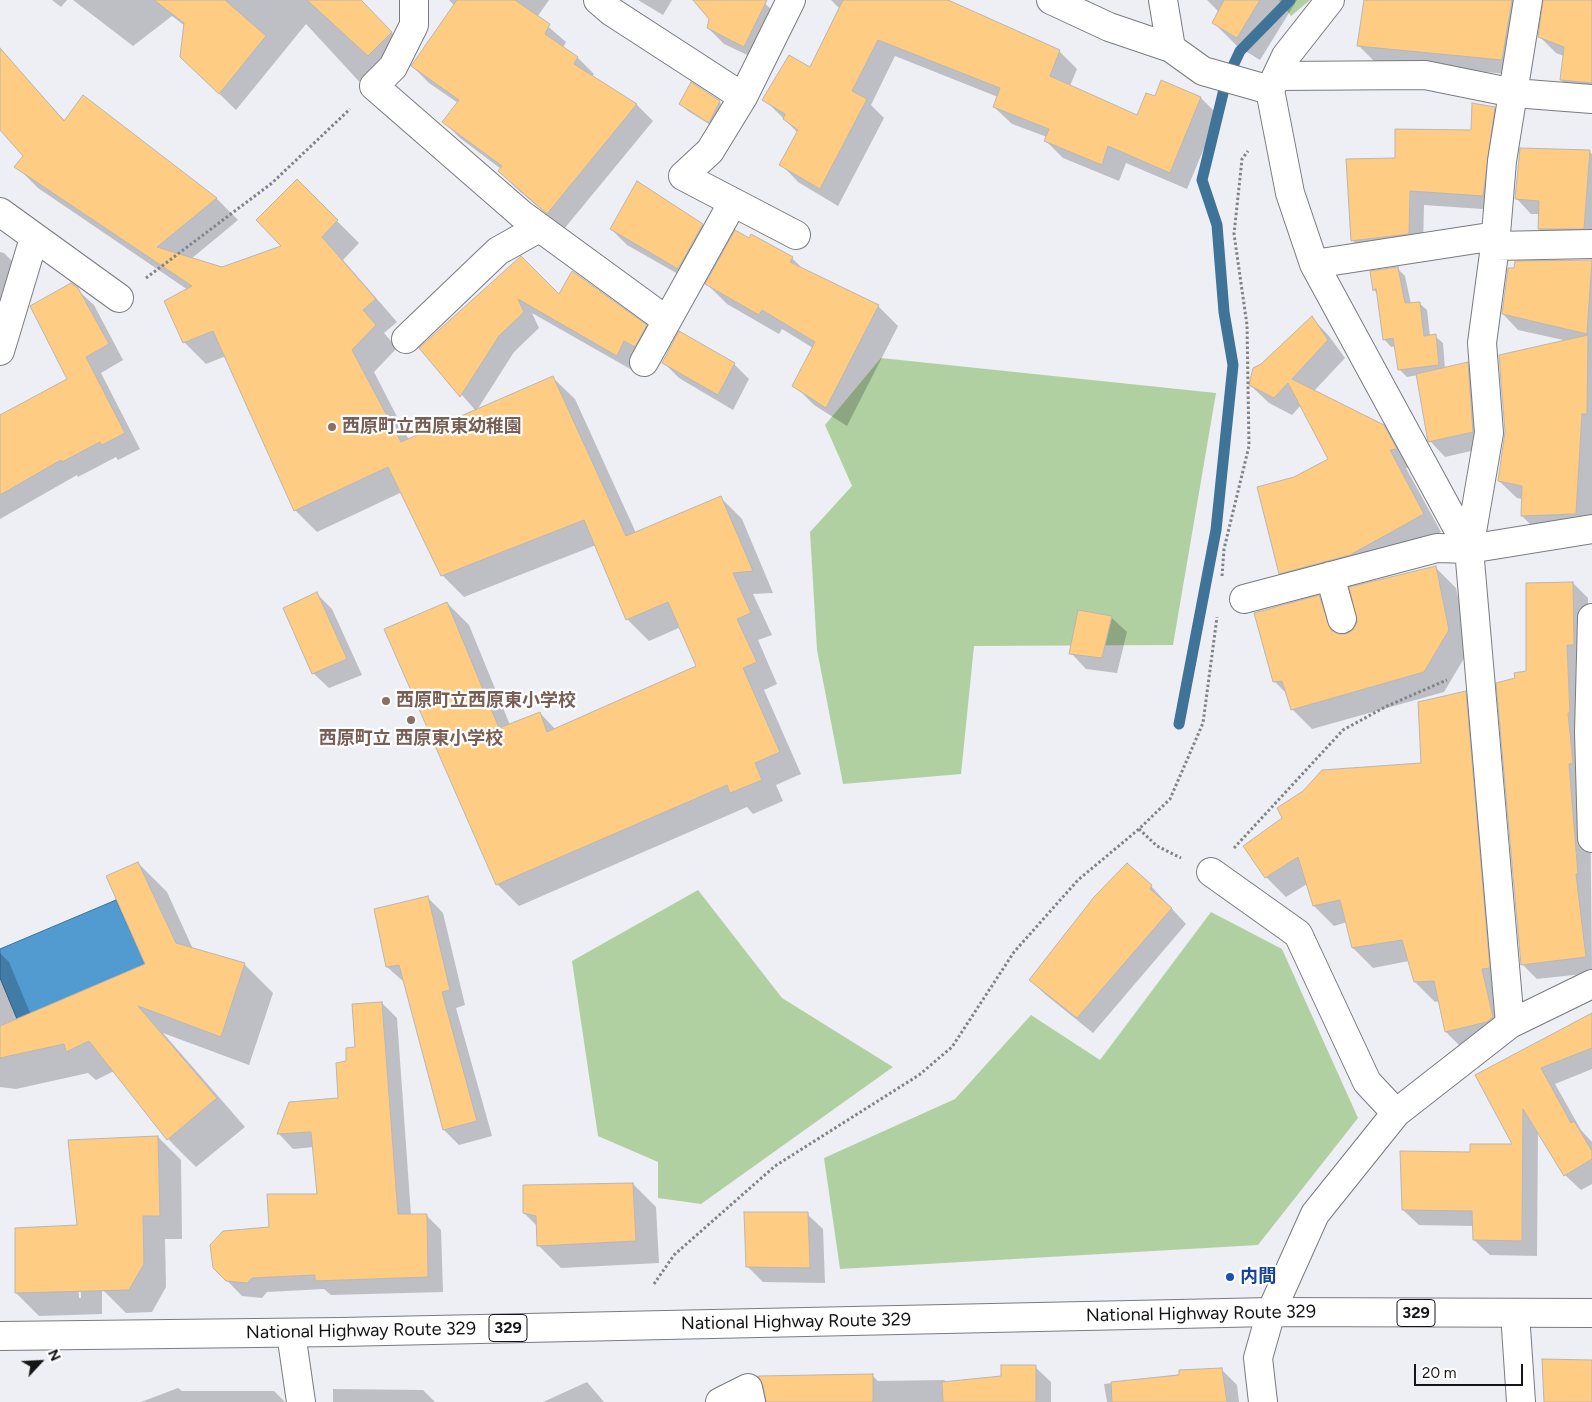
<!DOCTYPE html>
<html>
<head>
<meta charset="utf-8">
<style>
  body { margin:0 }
  #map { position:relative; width:1592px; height:1402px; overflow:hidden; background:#edeff5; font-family:Figtree,sans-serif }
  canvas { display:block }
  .north { position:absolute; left:15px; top:1337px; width:50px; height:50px; -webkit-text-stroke:4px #fff; paint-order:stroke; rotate:65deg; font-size:14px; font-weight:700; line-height:20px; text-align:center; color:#151517 }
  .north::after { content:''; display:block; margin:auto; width:18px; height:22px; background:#151517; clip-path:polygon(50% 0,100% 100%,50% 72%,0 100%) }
  .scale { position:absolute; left:1414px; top:1364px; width:109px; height:22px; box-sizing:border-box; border:2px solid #151517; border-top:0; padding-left:6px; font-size:15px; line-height:18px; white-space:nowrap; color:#151517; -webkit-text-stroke:4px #fff; paint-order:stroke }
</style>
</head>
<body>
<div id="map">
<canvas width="1592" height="1402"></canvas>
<div class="north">N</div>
<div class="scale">20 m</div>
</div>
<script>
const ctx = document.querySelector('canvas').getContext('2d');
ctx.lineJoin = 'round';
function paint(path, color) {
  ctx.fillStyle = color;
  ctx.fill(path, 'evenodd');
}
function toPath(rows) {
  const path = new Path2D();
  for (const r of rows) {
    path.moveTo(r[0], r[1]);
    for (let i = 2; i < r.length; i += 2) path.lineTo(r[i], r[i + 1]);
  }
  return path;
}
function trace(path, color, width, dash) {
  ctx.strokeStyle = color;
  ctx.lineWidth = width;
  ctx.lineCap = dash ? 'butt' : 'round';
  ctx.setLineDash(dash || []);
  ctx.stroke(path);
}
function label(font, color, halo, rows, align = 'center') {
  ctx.font = font + ' Figtree,"Noto Sans JP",sans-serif';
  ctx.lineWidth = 4.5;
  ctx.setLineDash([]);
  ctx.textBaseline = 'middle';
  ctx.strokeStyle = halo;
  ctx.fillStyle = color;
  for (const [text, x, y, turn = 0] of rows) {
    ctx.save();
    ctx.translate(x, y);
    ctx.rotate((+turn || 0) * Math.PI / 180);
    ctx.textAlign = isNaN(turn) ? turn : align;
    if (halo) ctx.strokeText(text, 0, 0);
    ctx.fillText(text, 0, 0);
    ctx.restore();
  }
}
const green = toPath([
  [1279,0,1310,0,1291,16],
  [881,358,1216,393,1173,645,974,646,961,774,843,784,817,650,810,532,852,486,825,425],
  [698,890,782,998,893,1067,701,1204,658,1198,658,1162,598,1136,572,961],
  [1211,912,1282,949,1358,1118,1258,1245,840,1269,824,1158,955,1099,1031,1015,1100,1060]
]);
const water = toPath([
  [116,900,145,964,17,1019,0,978,0,949,116,900]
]);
const shadow = toPath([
  [52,0,67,0,61,7],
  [73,0,360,0,408,49,367,90,306,24,236,110,199,74,185,26,172,16,133,46],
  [449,0,549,0,537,17,566,42,563,48,578,58,594,74,592,77,637,105,653,121,564,229,516,188,499,171,501,169,460,138,444,122,458,103,429,83,412,66,455,6],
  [638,0,672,0,663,15],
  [714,0,761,0,781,18,760,61,724,44,708,28],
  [831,0,943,0,1060,52,1077,69,1070,86,1138,117,1155,98,1162,82,1201,98,1218,115,1187,189,1126,163,1119,181,1063,158,1045,140,1047,137,1012,124,994,107,998,97,895,56,871,105,884,118,838,206,798,182,781,164,798,133,764,99,810,69,839,8],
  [1207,0,1297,0,1260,60,1237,46,1214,23,1219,12],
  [1365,0,1592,0,1592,98,1577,96,1561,80,1564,56,1556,53,1539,36,1545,1,1539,1,1518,75,1375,62,1359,46],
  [2,52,65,121,216,198,238,220,191,259,222,268,283,246,297,181,359,243,343,260,397,322,384,333,397,348,374,372,409,440,476,411,421,348,521,258,559,296,646,326,661,342,640,355,632,370,532,313,539,328,514,352,477,410,553,378,575,399,636,533,720,497,742,519,773,593,753,594,772,635,758,640,777,684,764,690,801,774,776,785,783,801,753,814,747,807,519,906,497,884,447,603,469,625,510,725,540,713,556,730,697,666,681,627,649,641,627,619,596,545,464,597,442,575,402,492,317,532,295,510,226,356,206,364,184,342,165,301,188,290,38,188,16,166,24,156,0,127,0,55],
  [719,102,727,109,717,129,688,111,681,104],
  [1494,108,1509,122,1497,210,1424,205,1423,247,1366,254,1352,240,1396,159,1473,131],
  [1589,151,1592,154,1592,244,1554,244,1539,229,1540,214,1531,214,1516,198],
  [702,225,717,241,694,283,627,245,611,229],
  [0,252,4,253,19,268,0,361],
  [792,258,803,269,878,306,898,326,847,426,814,405,794,385,813,348,782,329,779,334,727,304,707,284],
  [1516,263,1592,268,1592,531,1540,534,1522,516,1523,499,1517,498,1499,481,1568,341,1518,330,1503,314],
  [1397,268,1405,276,1411,304,1419,303,1427,310,1430,336,1435,336,1443,343,1445,369,1467,364,1483,379,1488,447,1445,457,1430,441,1418,375,1407,377,1399,369,1396,346,1391,347,1384,339,1378,294,1374,290,1372,272],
  [71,284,94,305,123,360,101,373,140,449,118,460,116,457,78,477,77,475,0,519,0,415,69,379,31,308],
  [1312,318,1329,336,1345,358,1314,391,1383,426,1402,445,1414,467,1406,468,1441,532,1368,572,1298,591,1280,573,1295,478,1330,459,1301,405,1292,415,1269,403,1250,385,1262,365],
  [663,362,734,364,749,379,733,410,679,378],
  [1436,568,1456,588,1469,650,1444,692,1312,729,1292,709,1288,695,1274,681,1319,597,1339,617,1345,636],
  [1573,583,1588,598,1592,973,1537,979,1522,964,1516,679,1527,672],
  [316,593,332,609,362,675,329,688,313,673],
  [1111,617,1127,632,1117,673,1086,669,1071,653],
  [1465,692,1485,712,1513,1037,1466,1052,1446,1032,1440,1001,1435,1002,1415,982,1409,961,1373,968,1353,948,1347,922,1334,926,1314,906,1307,884,1286,897,1266,877,1422,765],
  [138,863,167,892,193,949,244,964,273,993,249,1065,163,1033,245,1127,196,1167,168,1139,114,1071,96,1080,88,1073,16,1089,0,1087,0,953,9,962,31,1015,147,965],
  [1151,886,1186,924,1093,1033,1046,995,1030,980],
  [427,897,443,913,465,1005,456,1008,492,1136,459,1145,444,1130,404,982,387,967],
  [382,1003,397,1018,411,1215,426,1215,441,1230,443,1292,331,1295,324,1289,267,1292,262,1298,242,1296,214,1267,318,1195,314,1147,293,1149,279,1134,290,1103,339,1099,347,1062],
  [1592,1013,1592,1069,1555,1084,1581,1130,1592,1142,1592,1184,1581,1190,1565,1175,1538,1131,1537,1256,1490,1255,1474,1240,1474,1226,1419,1225,1403,1210,1472,1153,1514,1145,1477,1076],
  [158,1137,181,1160,182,1239,165,1239,166,1287,152,1312,126,1313,102,1289,102,1314,39,1316,16,1293],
  [77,1248,80,1248,81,1298,79,1298],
  [633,1184,656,1207,659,1263,561,1268,538,1245,537,1226,524,1213],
  [807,1214,823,1229,825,1283,763,1282,748,1267],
  [1035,1367,1051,1382,1051,1402,785,1402,872,1375,878,1381,944,1380,947,1382,1002,1377],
  [1221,1369,1237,1385,1239,1402,1107,1402,1104,1384],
  [587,1382,604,1402,543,1402],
  [178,1388,182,1391,274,1391,285,1402,141,1402],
  [333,1389,423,1390,435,1402,333,1402]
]);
const stream = toPath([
  [1179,724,1216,530,1233,365,1224,312,1217,225,1202,180,1226,81,1240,51,1290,0]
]);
const building = toPath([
  [154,0,225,0,266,36,219,94,180,57,184,23,154,0],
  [307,0,361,0,392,32,368,56,307,0],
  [457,0,515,0,550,24,545,34,578,57,574,64,637,104,547,214,498,171,502,166,442,122,459,100,411,66,457,0],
  [693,0,767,0,744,47,707,28,709,19,693,0],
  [843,0,948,0,1060,50,1050,76,1137,115,1146,93,1155,96,1161,80,1201,97,1170,173,1108,146,1102,165,1044,141,1049,129,993,107,1000,88,878,40,852,91,867,99,820,189,779,165,798,130,783,119,785,114,762,100,789,55,810,67,843,0],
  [1224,0,1260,0,1237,38,1212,23,1224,0],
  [1364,0,1512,0,1502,60,1357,46,1364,0],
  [1543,0,1592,0,1592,83,1560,80,1564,47,1538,37,1543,0],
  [0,48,64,121,83,95,217,198,157,247,222,267,281,246,256,220,297,179,338,220,322,237,376,299,363,310,376,325,352,350,401,442,553,376,626,536,721,496,753,571,733,573,751,613,737,619,757,662,743,668,780,752,755,763,762,780,730,793,727,785,496,885,384,629,447,602,499,728,540,712,547,732,696,666,668,602,626,620,584,520,441,576,388,467,294,511,213,331,183,343,164,301,192,286,14,167,23,156,0,130,0,48],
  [691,82,720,101,709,123,679,104,691,82],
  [1472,103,1495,107,1483,196,1410,191,1409,234,1351,241,1346,159,1395,158,1395,129,1471,130,1472,103],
  [1520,148,1590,150,1584,229,1538,229,1539,201,1515,199,1520,148],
  [637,181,703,224,678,269,610,229,637,181],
  [735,230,749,238,751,234,793,257,790,262,879,305,826,408,792,386,815,342,762,310,759,315,705,284,735,230],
  [521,256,559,294,572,271,647,325,635,347,624,341,617,356,518,299,524,312,499,336,460,397,419,348,521,256],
  [1592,260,1587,334,1502,314,1508,268,1514,268,1515,261,1592,260],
  [1398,267,1405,303,1420,302,1424,336,1436,334,1439,365,1398,370,1393,338,1383,340,1376,288,1373,291,1370,271,1398,267],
  [71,283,78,288,109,344,86,357,125,433,102,445,100,442,62,462,61,460,0,495,0,415,67,379,30,306,71,283],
  [1312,316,1328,340,1292,379,1384,425,1397,449,1390,450,1424,514,1350,555,1279,574,1257,487,1294,477,1328,459,1288,383,1274,398,1249,385,1253,368,1261,364,1312,316],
  [679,331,735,363,718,395,662,363,679,331],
  [1588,335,1587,414,1582,414,1576,514,1521,516,1522,486,1498,481,1505,432,1499,355,1588,335],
  [1468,362,1473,432,1428,442,1416,374,1468,362],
  [1436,566,1449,630,1424,672,1291,710,1282,681,1273,682,1254,613,1319,595,1331,630,1338,634,1346,634,1353,630,1357,622,1349,587,1436,566],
  [1573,582,1574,645,1567,645,1570,713,1568,713,1573,763,1569,764,1578,874,1576,874,1586,957,1521,965,1496,683,1515,678,1514,673,1526,671,1526,583,1573,582],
  [317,592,347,659,312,674,283,608,317,592],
  [1078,610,1112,616,1102,658,1069,654,1078,610],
  [1466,691,1490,968,1482,969,1493,1017,1487,1022,1445,1032,1434,981,1414,982,1402,940,1352,948,1340,900,1313,906,1298,857,1265,878,1243,846,1282,818,1277,808,1303,791,1322,770,1421,763,1418,702,1466,691],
  [138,862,176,943,245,963,221,1037,138,1006,217,1098,167,1140,89,1041,66,1052,64,1044,0,1058,0,1026,145,964,106,876,138,862],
  [1127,863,1152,885,1150,889,1172,908,1077,1018,1029,980,1094,897,1127,863],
  [428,896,450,990,442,992,477,1121,443,1130,399,965,386,967,374,909,428,896],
  [382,1002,398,1214,427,1214,428,1277,315,1281,315,1275,252,1278,247,1283,226,1281,213,1268,210,1245,223,1231,269,1227,267,1194,317,1194,311,1132,277,1134,289,1102,338,1098,336,1063,346,1061,346,1048,355,1047,352,1004,382,1002],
  [1592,1013,1592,1048,1541,1068,1571,1123,1574,1121,1592,1151,1592,1159,1564,1176,1523,1109,1522,1241,1473,1240,1472,1211,1402,1210,1400,1151,1470,1152,1470,1144,1512,1144,1475,1075,1592,1013],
  [158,1136,160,1216,143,1216,144,1264,129,1290,15,1293,15,1228,77,1225,68,1140,158,1136],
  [633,1183,636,1241,537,1246,536,1216,523,1213,523,1185,633,1183],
  [744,1212,808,1212,810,1268,746,1267,744,1212],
  [1542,1359,1592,1360,1592,1402,1544,1402,1542,1359],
  [1001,1365,1036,1365,1036,1402,943,1402,942,1382,1001,1376,1001,1365],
  [1222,1368,1227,1402,1112,1402,1111,1382,1179,1375,1179,1370,1222,1368],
  [873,1374,873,1402,766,1402,763,1385,758,1376,873,1374]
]);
const path = toPath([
  [146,278,272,183,350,109],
  [1222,576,1224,549,1249,446,1247,325,1234,234,1242,159,1248,151],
  [1139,829,1157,846,1181,858],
  [1234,848,1343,730,1387,706,1447,680],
  [654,1284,674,1255,775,1166,919,1075,952,1047,1014,952,1078,880,1139,829,1170,799,1203,723,1217,617]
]);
const minor = toPath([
  [414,0,414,25,393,67,374,86,521,214,666,320],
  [598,0,612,12,743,97],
  [791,0,743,97,710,151,683,176,796,235],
  [1051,0,1109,27,1171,48,1203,71,1270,90],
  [1163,0,1171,48],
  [1330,0,1286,56,1270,90,1290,193,1314,264,1469,549],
  [1277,76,1425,75,1514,93,1592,99],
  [0,212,119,298],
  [1495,246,1592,244],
  [1314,264,1496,236],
  [406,339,498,251,539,228],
  [0,351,34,238],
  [644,362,733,202],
  [1330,576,1342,619],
  [1244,599,1437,548,1469,549,1592,529],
  [1592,618,1589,732,1592,838],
  [1211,872,1298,934,1367,1082,1396,1113],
  [1510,1024,1469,549,1489,433,1482,343,1495,246,1502,161,1528,0],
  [1515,1313,1521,1402],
  [291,1333,301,1402],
  [720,1402,748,1388,751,1402],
  [1263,1402,1258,1358,1271,1312,1315,1214,1396,1113,1510,1024,1592,984]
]);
const highway = toPath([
  [0,1336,340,1332,1271,1312,1592,1313]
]);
const markers = [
  [332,427,5,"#8d6e63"],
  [386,701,5,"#8d6e63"],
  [411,720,5,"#8d6e63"],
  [1230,1277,5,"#1a4fb4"]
];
const shields = [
  [1416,1313,38],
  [508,1328,38]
];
const shieldNames = [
  ["329",1416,1313],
  ["329",508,1328]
];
const educationNames = [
  ["西原町立西原東幼稚園",342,427],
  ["西原町立西原東小学校",396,701],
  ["西原町立 西原東小学校",411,739,"center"]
];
const transitNames = [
  ["内間",1240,1277]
];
const streetNames = [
  ["National Highway Route 329",1201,1314,-1],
  ["National Highway Route 329",796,1322,-1],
  ["National Highway Route 329",361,1331,-1]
];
paint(green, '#b1d0a2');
paint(water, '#519bd0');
trace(water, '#3f7398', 1);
paint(shadow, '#0003');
trace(stream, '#3f7398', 11);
paint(building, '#fecc82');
trace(building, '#bab6b1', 1);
trace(minor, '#797b80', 30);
trace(highway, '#797b80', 30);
trace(path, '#818286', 3, [2.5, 2.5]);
trace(minor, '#fff', 28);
trace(highway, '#fff', 28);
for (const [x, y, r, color] of markers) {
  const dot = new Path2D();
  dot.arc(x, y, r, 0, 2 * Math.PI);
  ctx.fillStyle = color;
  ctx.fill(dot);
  trace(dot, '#fff', 2);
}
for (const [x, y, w] of shields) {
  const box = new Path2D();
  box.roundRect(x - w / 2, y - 13.5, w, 27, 4);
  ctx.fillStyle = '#fff';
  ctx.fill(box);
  trace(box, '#151517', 1);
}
label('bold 16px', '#151517', null, shieldNames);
label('bold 18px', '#785e54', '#fff', educationNames, 'left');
label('bold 18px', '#164399', '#fff', transitNames, 'left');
label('18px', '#151517', '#fff', streetNames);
</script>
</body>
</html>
